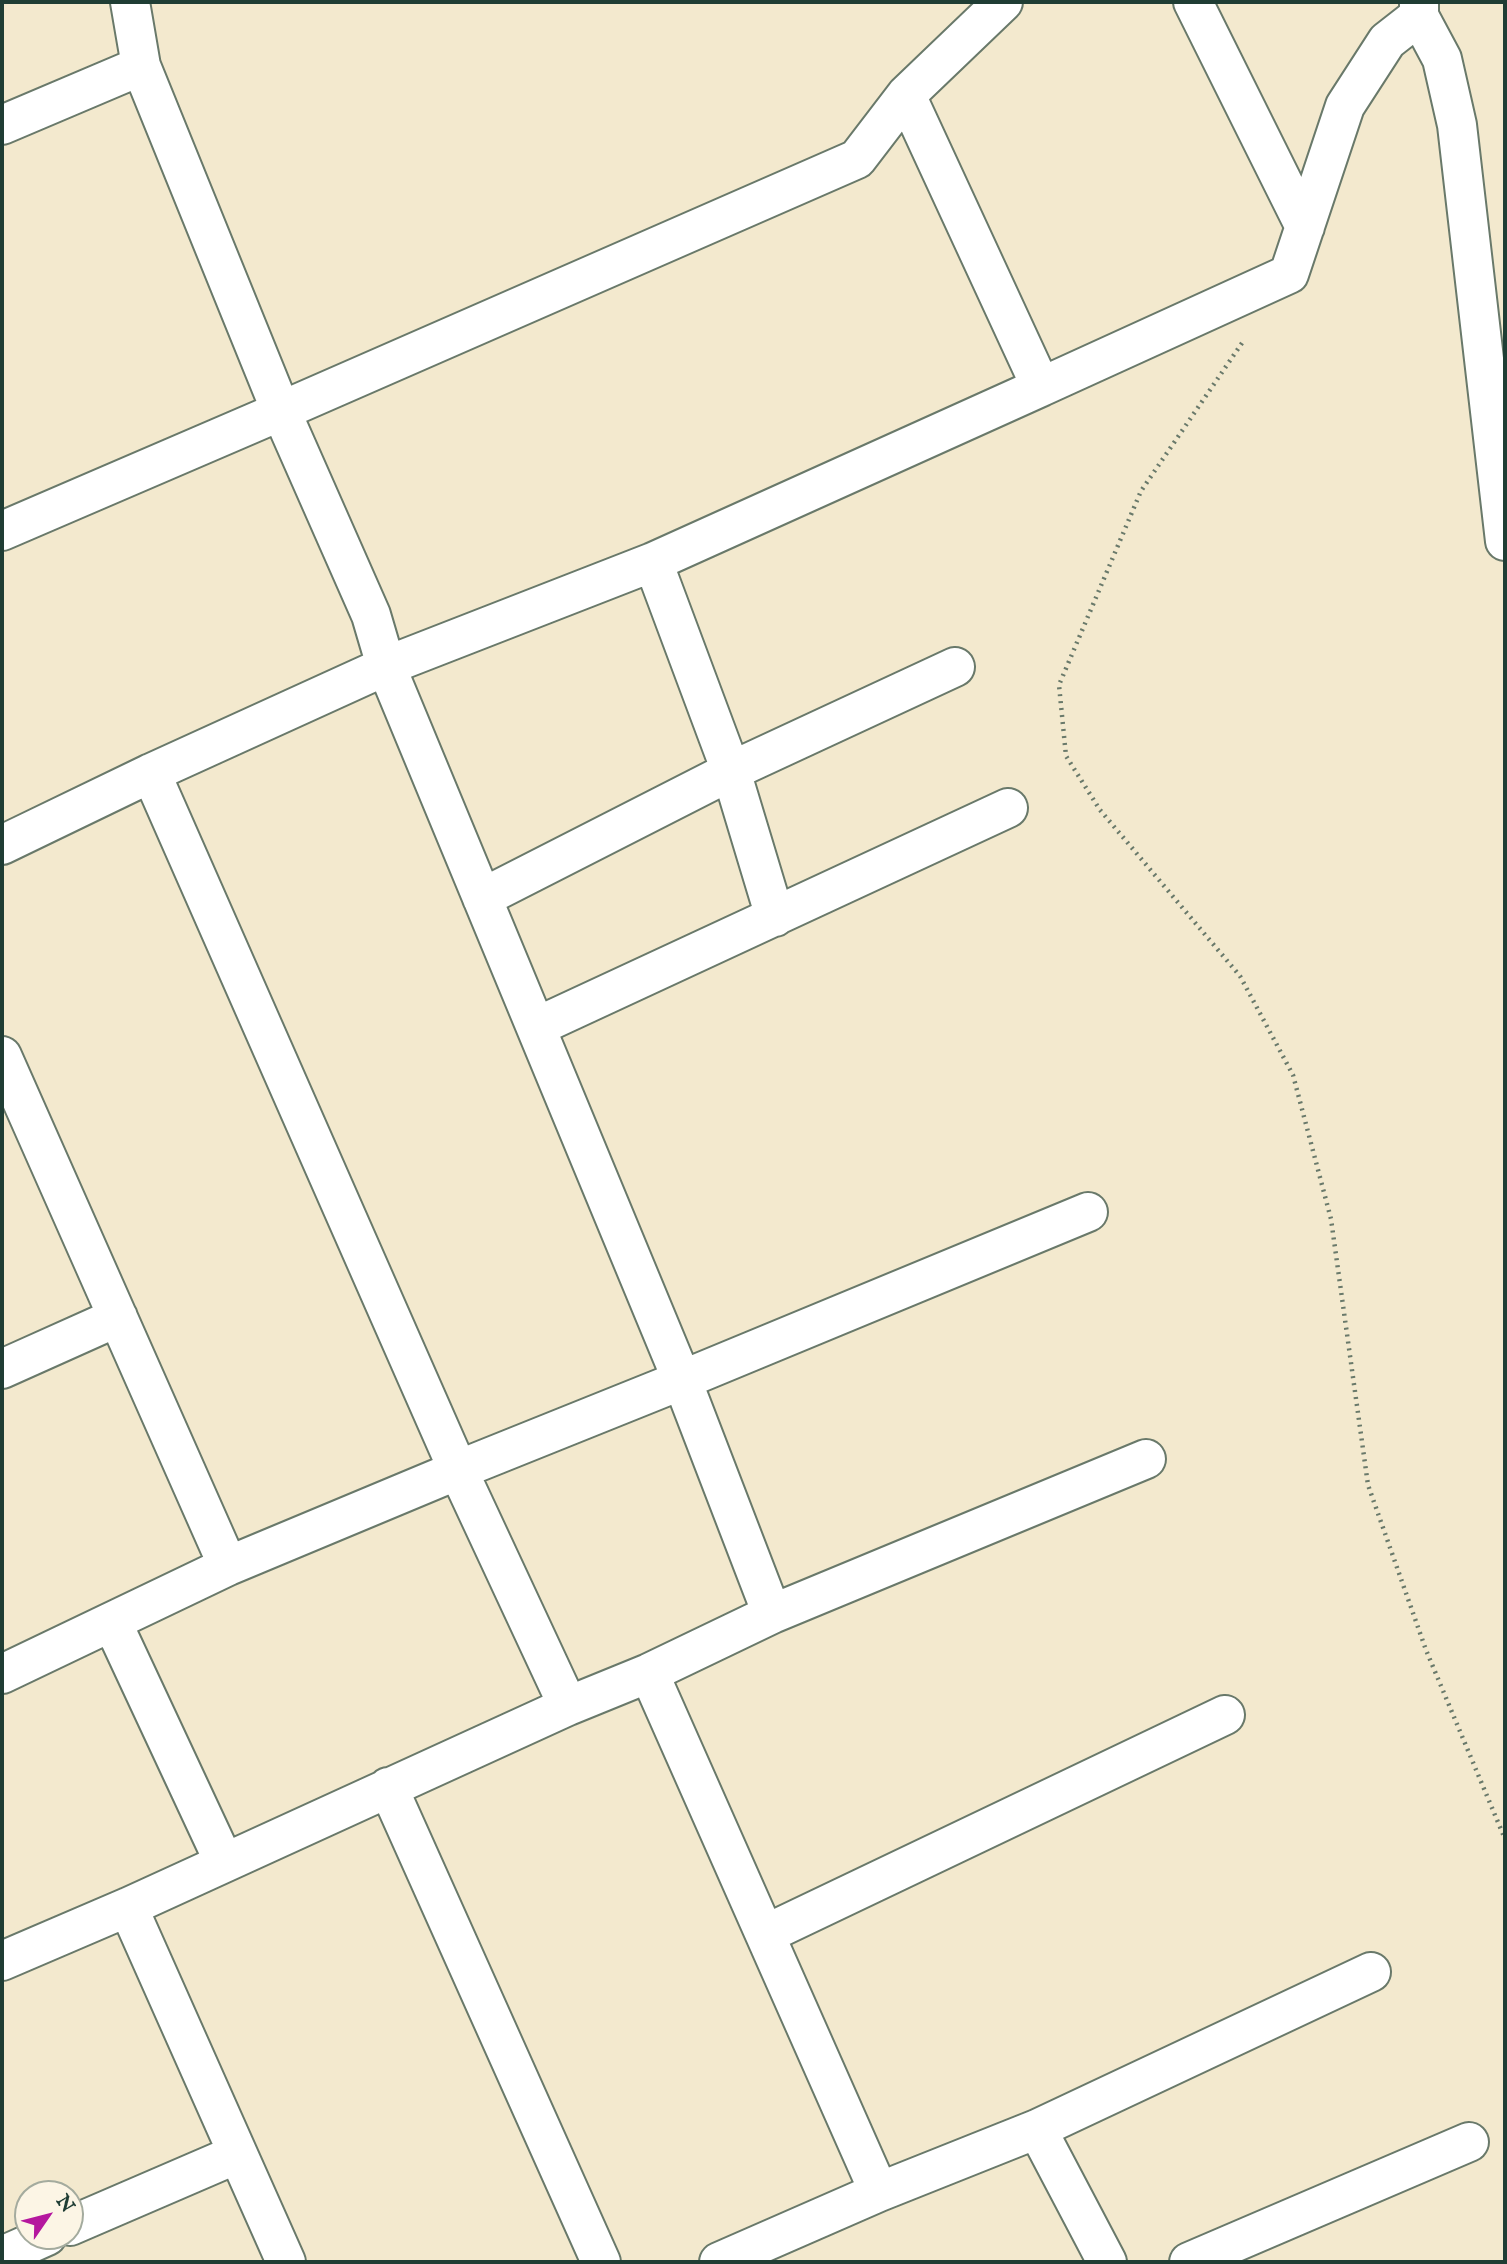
<!DOCTYPE html>
<html>
<head>
<meta charset="utf-8">
<style>
  body { margin:0 }
  #map { position:relative; width:1507px; height:2264px; overflow:hidden; background:#f3e9ce; font-family:"IM FELL English",serif }
  canvas { display:block }
  .frame { position:absolute; inset:0; border:4px solid #1f3d34; pointer-events:none }
  .north { position:absolute; left:14px; top:2180px; width:70px; height:70px; box-sizing:border-box; background:#fcf5e5; border:2px solid #a4ab9e; border-radius:50%; rotate:55deg; font-size:19px; font-weight:700; line-height:28px; text-align:center; color:#1f3d34 }
  .north::after { content:''; display:block; margin:auto; width:24px; height:32px; background:#b5179e; clip-path:polygon(50% 0,100% 100%,50% 72%,0 100%) }
</style>
</head>
<body>
<div id="map">
<canvas width="1507" height="2264"></canvas>
<div class="frame"></div>
<div class="north">N</div>
</div>
<script>
const ctx = document.querySelector('canvas').getContext('2d');
ctx.lineJoin = 'round';
function toPath(rows) {
  const path = new Path2D();
  for (const r of rows) {
    path.moveTo(r[0], r[1]);
    for (let i = 2; i < r.length; i += 2) path.lineTo(r[i], r[i + 1]);
  }
  return path;
}
function trace(path, color, width, dash) {
  ctx.strokeStyle = color;
  ctx.lineWidth = width;
  ctx.lineCap = dash ? 'butt' : 'round';
  ctx.setLineDash(dash || []);
  ctx.stroke(path);
}
const path = toPath([
  [1242,343,1141,491,1059,685,1066,756,1100,810,1240,976,1293,1075,1331,1219,1368,1485,1426,1650,1505,1839]
]);
const street = toPath([
  [1193,2,1305,227],
  [1419,2,1419,16,1442,59,1457,125,1505,541],
  [2,125,141,66],
  [1041,387,1289,274,1345,106,1387,41,1419,16],
  [2,531,281,411,141,66,130,2],
  [653,562,1041,387,906,95],
  [151,773,458,1470,682,1380,1088,1212],
  [2,845,151,773,386,666,371,615,281,411,857,159,906,95,1003,2],
  [482,898,731,771,955,667],
  [536,1027,1008,808],
  [2,1056,228,1566],
  [2,1369,118,1317],
  [772,1614,1146,1459],
  [112,1622,224,1862],
  [649,1673,879,2192],
  [2,1674,228,1566,458,1470,568,1706,649,1673,772,1614,682,1380,386,666,653,562,731,771,775,917],
  [388,1787,601,2262],
  [128,1907,286,2262],
  [766,1934,1225,1715],
  [2,1961,128,1907,568,1706],
  [1037,2129,1107,2262],
  [70,2226,237,2154],
  [2,2256,47,2236],
  [719,2262,879,2192,1037,2129,1371,1972],
  [1189,2262,1469,2142]
]);
trace(street, '#69796a', 42);
trace(path, '#69796a', 4.5, [2, 5]);
trace(street, '#fff', 38);
</script>
</body>
</html>
